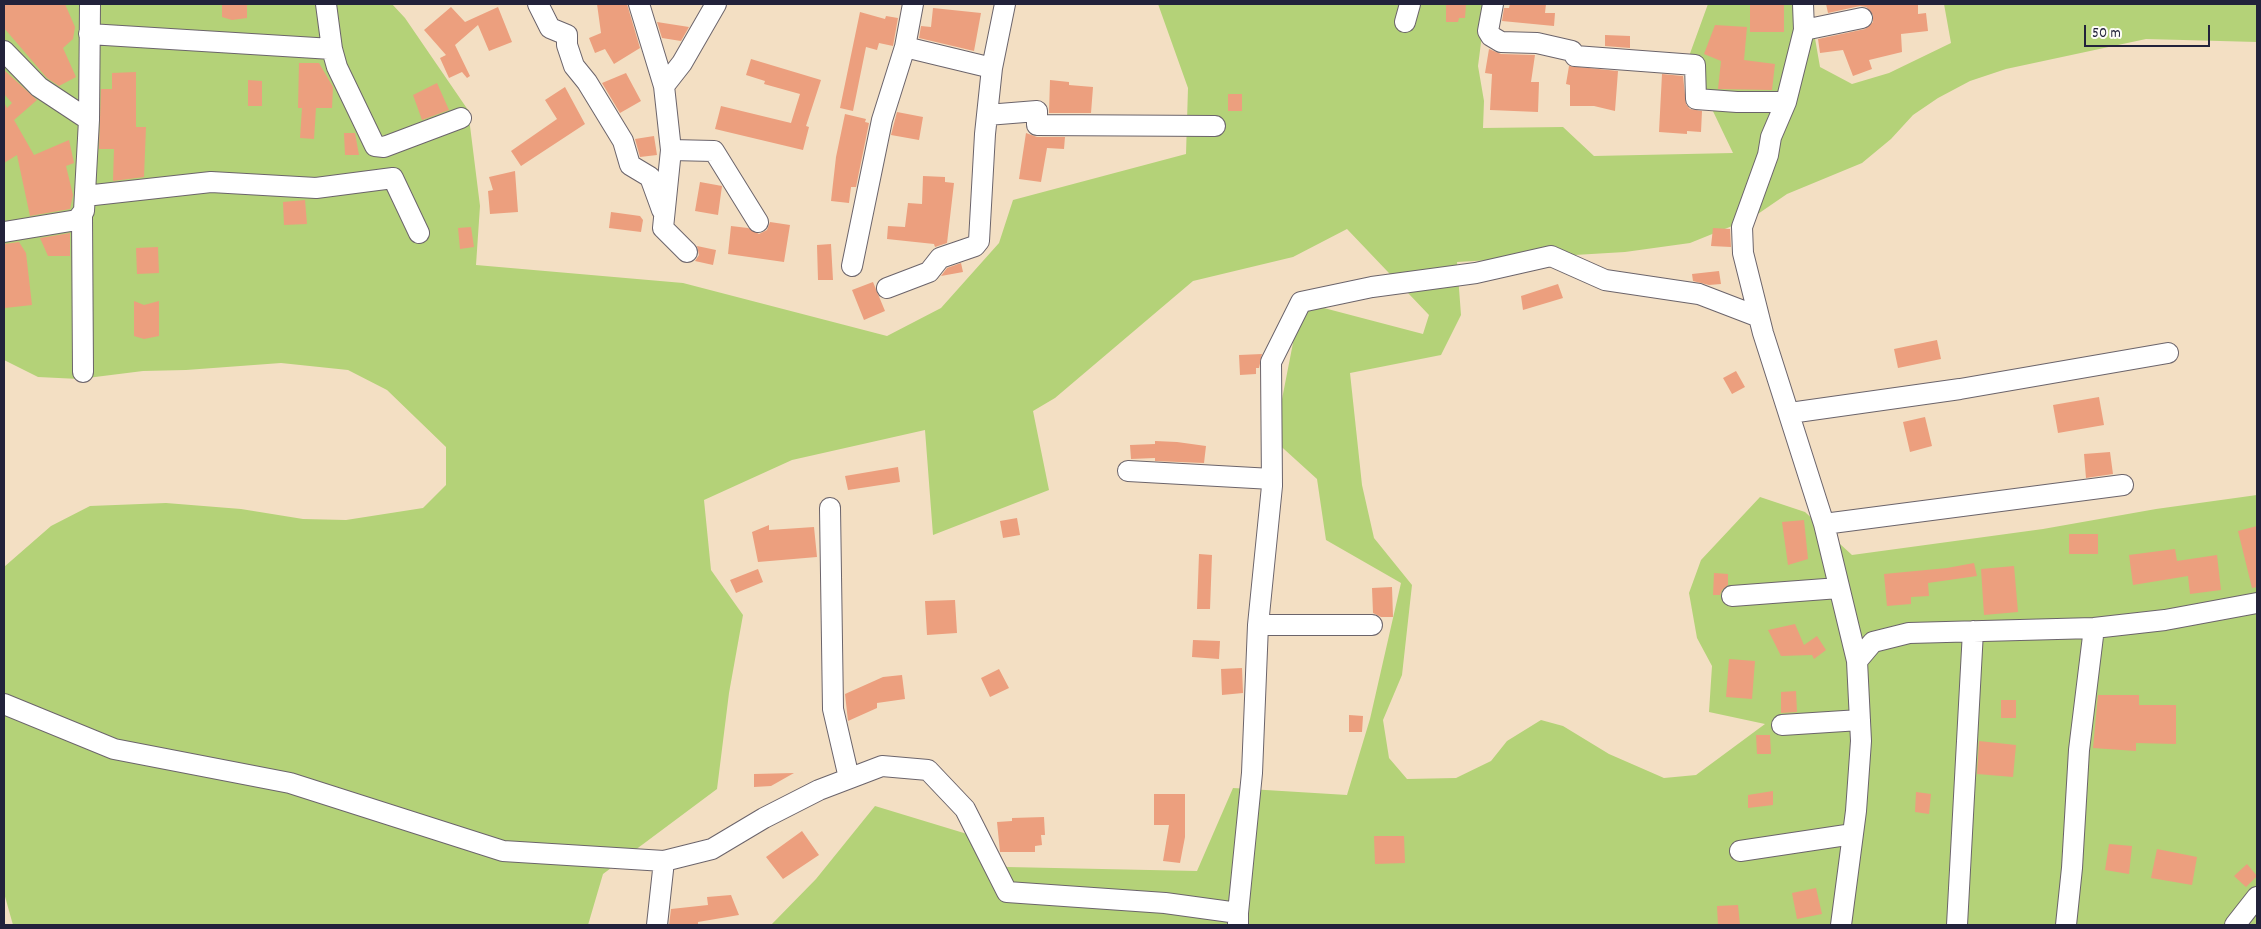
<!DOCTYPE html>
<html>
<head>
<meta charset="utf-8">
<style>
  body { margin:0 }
  #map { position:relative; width:2261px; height:929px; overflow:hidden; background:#f3dfc3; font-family:Dekko,sans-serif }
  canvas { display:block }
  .frame { position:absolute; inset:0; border:5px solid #22223b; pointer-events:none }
  .scale { position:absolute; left:2084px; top:25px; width:126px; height:22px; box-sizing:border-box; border:2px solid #22223b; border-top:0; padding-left:6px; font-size:15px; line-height:18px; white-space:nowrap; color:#22223b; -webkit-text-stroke:4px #fdfcf7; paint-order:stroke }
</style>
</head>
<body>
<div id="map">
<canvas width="2261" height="929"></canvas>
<div class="frame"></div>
<div class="scale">50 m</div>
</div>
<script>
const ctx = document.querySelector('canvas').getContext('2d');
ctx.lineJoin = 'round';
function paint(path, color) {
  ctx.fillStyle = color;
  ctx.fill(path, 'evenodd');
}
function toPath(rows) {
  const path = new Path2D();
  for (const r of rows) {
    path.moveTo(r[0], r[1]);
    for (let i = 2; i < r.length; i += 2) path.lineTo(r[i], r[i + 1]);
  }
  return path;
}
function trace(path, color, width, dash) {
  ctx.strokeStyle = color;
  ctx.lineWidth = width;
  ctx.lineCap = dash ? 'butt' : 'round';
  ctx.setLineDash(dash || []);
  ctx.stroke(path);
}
const green = toPath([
  [4,4,392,4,405,18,468,110,480,206,476,265,683,283,887,336,941,308,999,243,1013,200,1186,154,1188,88,1158,4,1486,4,1478,66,1484,101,1483,128,1563,127,1594,156,1733,153,1688,59,1708,4,1809,4,1820,67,1852,84,1889,73,1951,43,1944,4,2257,4,2257,42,2146,39,2006,69,1970,81,1938,98,1913,115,1891,139,1862,163,1787,194,1752,218,1690,243,1625,252,1457,262,1461,315,1441,355,1350,373,1362,485,1374,538,1412,585,1402,675,1383,720,1389,758,1407,779,1456,778,1491,761,1507,741,1541,720,1563,726,1609,754,1664,778,1696,775,1765,724,1709,712,1712,666,1697,638,1689,593,1701,560,1760,497,1805,512,1852,555,2043,529,2156,509,2257,495,2257,925,771,925,816,879,875,806,977,837,1007,867,1197,871,1233,788,1347,795,1370,719,1401,583,1326,540,1317,479,1274,440,1301,302,1423,334,1429,315,1347,229,1293,257,1193,281,1055,398,1033,411,1049,490,933,535,925,430,792,460,704,500,711,570,743,615,729,693,717,789,603,874,588,925,13,925,4,893,4,567,51,526,90,506,166,503,241,509,303,519,346,520,423,508,446,485,446,447,387,390,348,370,281,363,186,370,143,371,79,379,38,377,4,360]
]);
const building = toPath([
  [4,4,65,4,75,27,73,39,63,48,76,77,59,86,47,78,4,28],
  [222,4,247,4,247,18,232,20,222,17],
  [597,4,627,4,640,48,614,64,605,49,595,53,589,38,601,33],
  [1446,4,1466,4,1465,18,1459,18,1458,22,1446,22],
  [1510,4,1546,4,1545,13,1555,13,1554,26,1502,21,1504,8,1509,8],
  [1750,4,1784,4,1784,32,1750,32],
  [1826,4,1918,4,1918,14,1926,13,1928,31,1901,34,1902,52,1869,60,1872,69,1853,76,1843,50,1820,53,1818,39,1865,29,1873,22,1873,15,1866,7,1860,6,1828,13],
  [451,7,465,22,498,7,512,42,489,51,478,25,455,45,470,76,467,78,462,72,449,78,440,58,446,55,424,30],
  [933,8,981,13,974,51,919,38,921,26,931,27],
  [860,12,885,19,886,16,898,18,893,46,879,43,877,50,866,47,853,111,840,108],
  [657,22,689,27,681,41,662,38],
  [1715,25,1747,27,1744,60,1775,64,1772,90,1718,89,1721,61,1704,54],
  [1605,35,1630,36,1630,48,1605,46],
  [1489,49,1501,54,1535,55,1531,82,1539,82,1538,112,1490,110,1492,74,1485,73],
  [751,59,821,80,806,126,809,127,803,150,715,129,721,106,791,123,800,94,764,84,765,81,746,75],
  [299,63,319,63,333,87,332,108,316,108,314,139,300,138,302,108,298,108],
  [1569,66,1618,71,1615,111,1594,106,1570,106,1570,85,1566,84],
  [4,70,37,100,14,120,34,155,69,140,74,163,66,166,73,195,70,209,30,216,17,155,4,163,4,102,7,108,12,103,4,94],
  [136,72,136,127,146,127,144,177,113,181,114,149,99,149,101,89,112,89,112,73],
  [626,73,641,101,620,113,602,83],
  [1662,74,1683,76,1686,104,1690,109,1702,111,1701,132,1687,131,1687,134,1659,132],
  [248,80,262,81,262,106,248,106],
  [1050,80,1069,82,1069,85,1093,87,1091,113,1049,113],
  [437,83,449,110,422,120,413,95],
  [565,87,585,124,521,166,511,151,557,119,545,100],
  [1228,94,1242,94,1242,111,1228,111],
  [897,112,923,117,919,140,891,135],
  [845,114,866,119,865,122,869,123,856,187,851,187,849,203,831,201,836,157],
  [344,133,355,133,359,155,345,155],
  [1026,133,1037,137,1065,137,1064,149,1047,148,1041,182,1019,179],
  [654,136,657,155,640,157,635,139],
  [515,171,518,212,490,214,488,191,493,190,489,177],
  [923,176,945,177,945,182,954,183,947,243,935,247,934,244,887,239,888,226,905,227,908,203,922,204],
  [700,182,722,186,718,215,695,211],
  [305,200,307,224,284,225,283,202],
  [611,212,640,216,643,220,641,232,609,228],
  [770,222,790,225,784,262,728,254,731,226,748,228,759,234,767,230],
  [471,227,474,247,460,249,458,228],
  [1713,228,1730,229,1731,247,1711,246],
  [70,233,70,256,48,256,40,238],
  [19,242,26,253,32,305,5,308,4,244],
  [831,244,833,280,818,280,817,245],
  [697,246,716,250,713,265,695,261,699,255],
  [158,247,159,273,137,274,136,248],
  [961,263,963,272,941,276,947,268],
  [1719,271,1721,284,1709,285,1693,281,1692,274],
  [873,282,885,311,864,320,852,290],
  [1558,284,1563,298,1523,310,1521,296],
  [134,301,144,305,159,301,159,336,144,339,134,336],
  [1937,340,1941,359,1898,368,1894,349],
  [1262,354,1259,368,1256,368,1256,374,1240,375,1239,355],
  [1736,371,1745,387,1732,394,1723,378],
  [2099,397,2104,425,2058,433,2053,405],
  [1925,417,1932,446,1910,452,1903,422],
  [1155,441,1177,442,1206,446,1204,463,1155,461,1155,458,1131,459,1130,445,1155,444],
  [2110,452,2113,474,2086,478,2084,454],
  [898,467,900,482,848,490,845,476],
  [1017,518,1020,535,1003,538,1000,521],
  [1804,520,1808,559,1788,565,1782,522],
  [769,525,769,530,814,527,817,557,758,562,752,532],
  [2257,526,2257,587,2252,588,2238,531],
  [2069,534,2098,534,2098,554,2069,554],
  [2175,549,2177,561,2217,555,2221,590,2190,594,2188,576,2133,585,2129,555],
  [1199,554,1212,555,1210,609,1197,609],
  [1974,563,1977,576,1928,583,1929,596,1911,597,1911,604,1887,606,1884,574,1947,568],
  [2014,566,2018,612,1984,615,1981,569],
  [758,569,763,582,736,593,730,580],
  [1714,573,1728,574,1728,585,1722,590,1720,595,1713,595],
  [1392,587,1393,617,1381,617,1373,613,1372,588],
  [955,600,957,633,927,635,925,601],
  [1795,624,1804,645,1817,636,1826,650,1814,659,1812,655,1781,656,1768,630],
  [1193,640,1220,641,1219,659,1192,657],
  [1729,659,1755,661,1752,699,1726,697],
  [1242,668,1243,693,1222,695,1221,669],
  [999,669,1009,688,990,697,981,678],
  [902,675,905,699,877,703,877,708,848,721,845,694,883,677],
  [1796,691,1797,712,1781,713,1781,692],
  [2098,695,2139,695,2139,705,2176,705,2176,744,2136,743,2136,751,2093,748],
  [2001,700,2016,700,2016,718,2001,718],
  [1349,715,1363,716,1362,732,1349,732],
  [1756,735,1770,735,1771,754,1757,754],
  [1979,741,2016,745,2013,777,1977,774],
  [794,773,771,786,754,787,754,774],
  [1773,791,1773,805,1748,808,1748,795],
  [1916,792,1931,794,1929,814,1915,812],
  [1154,794,1185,794,1185,837,1180,863,1163,861,1169,825,1154,825],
  [1044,817,1045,835,1041,835,1042,845,1035,846,1035,852,1000,852,997,822,1012,821,1012,818],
  [802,831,819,855,783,879,766,857],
  [1374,836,1404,836,1405,863,1375,864],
  [2109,844,2132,846,2129,874,2105,870],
  [2157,849,2197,857,2192,885,2151,878],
  [2247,864,2257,876,2246,887,2234,876],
  [1816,888,1822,914,1797,919,1792,893],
  [731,895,739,915,698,922,698,925,669,925,671,909,708,905,707,897],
  [1738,905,1740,925,1718,925,1717,906]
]);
const minor = toPath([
  [326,4,332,49,337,67,375,146,384,147,461,118],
  [538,4,550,28,567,35,567,45,574,66,587,82,623,141,630,165,650,177,662,210],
  [639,4,664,86,671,150,663,228,687,252],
  [1493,4,1488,31,1491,36,1501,42,1537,43,1572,51,1575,56,1695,65,1696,99,1737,102,1786,102],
  [1803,4,1804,30,1786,102,1771,137,1768,155,1742,227,1743,253,1763,333,1824,524,1857,661,1861,741,1856,811,1841,925],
  [1405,22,1410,4],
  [1804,30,1862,18],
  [89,34,332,49],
  [905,47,992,68],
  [4,51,39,87,89,120],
  [664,86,682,63,716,4],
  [987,115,1037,111,1037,125,1215,126],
  [671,150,714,151,758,222],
  [85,196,211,182,316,188,393,178,419,233],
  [82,216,83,372],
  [4,232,77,220,84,211,89,120,90,4],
  [852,266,882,120,905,47,913,4],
  [887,288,929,272,940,258,975,246,979,241,985,134,992,68,1005,4],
  [1790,413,1960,389,2168,353],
  [1128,471,1272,479],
  [830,508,833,709,849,778],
  [1824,524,2123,485],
  [1732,596,1839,588],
  [1258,625,1372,625],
  [1857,661,1873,642,1909,633,2094,628,2165,620,2257,603],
  [4,704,114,749,290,783,503,851,664,861,712,849,764,818,819,790,882,766,928,770,965,809,1007,892,1165,903,1238,913,1238,925],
  [1782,725,1860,720],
  [1740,851,1853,834],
  [1238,913,1252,773,1258,625,1272,486,1271,362,1301,302,1372,287,1476,273,1551,256,1605,280,1699,294,1759,317],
  [657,925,664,861],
  [1957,925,1973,631],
  [2066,925,2072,868,2079,750,2094,628],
  [2235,925,2257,897]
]);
paint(green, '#b4d278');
paint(building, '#ec9f7e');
trace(minor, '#6b646b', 22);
trace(minor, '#fff', 20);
</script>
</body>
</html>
